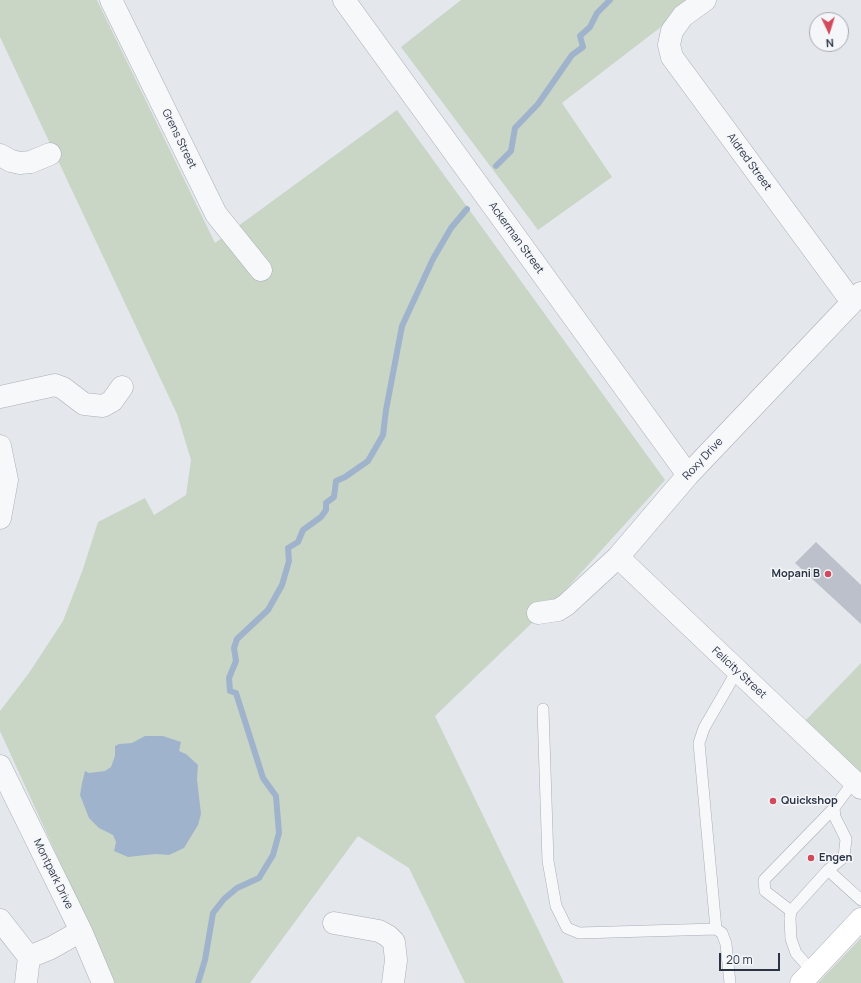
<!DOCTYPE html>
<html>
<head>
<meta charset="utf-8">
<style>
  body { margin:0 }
  #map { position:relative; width:861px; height:983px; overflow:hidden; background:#e4e7ec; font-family:Manrope,sans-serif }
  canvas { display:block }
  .north { position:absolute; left:809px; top:12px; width:40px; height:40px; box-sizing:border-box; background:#f4f6f9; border:1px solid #a4a8b1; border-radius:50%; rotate:176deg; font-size:11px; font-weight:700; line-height:16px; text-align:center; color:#2b3445 }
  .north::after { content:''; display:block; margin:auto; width:14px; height:18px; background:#d1495b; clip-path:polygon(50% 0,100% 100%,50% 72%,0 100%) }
  .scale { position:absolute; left:719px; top:953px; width:61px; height:18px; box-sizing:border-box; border:2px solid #2b3445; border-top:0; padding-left:5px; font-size:12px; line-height:14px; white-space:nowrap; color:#2b3445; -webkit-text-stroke:3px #f4f6f9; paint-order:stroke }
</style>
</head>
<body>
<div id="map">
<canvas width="861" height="983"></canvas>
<div class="north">N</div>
<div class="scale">20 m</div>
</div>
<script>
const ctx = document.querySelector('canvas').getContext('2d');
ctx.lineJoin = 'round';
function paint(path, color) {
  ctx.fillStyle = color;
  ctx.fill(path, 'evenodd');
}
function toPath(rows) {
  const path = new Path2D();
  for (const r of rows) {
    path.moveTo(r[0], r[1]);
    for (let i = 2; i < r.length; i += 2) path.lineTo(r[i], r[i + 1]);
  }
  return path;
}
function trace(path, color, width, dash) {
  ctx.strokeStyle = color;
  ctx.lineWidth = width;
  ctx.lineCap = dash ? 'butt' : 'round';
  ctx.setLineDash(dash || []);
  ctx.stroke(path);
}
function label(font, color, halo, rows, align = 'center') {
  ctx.font = font + ' Manrope,sans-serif';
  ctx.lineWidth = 3;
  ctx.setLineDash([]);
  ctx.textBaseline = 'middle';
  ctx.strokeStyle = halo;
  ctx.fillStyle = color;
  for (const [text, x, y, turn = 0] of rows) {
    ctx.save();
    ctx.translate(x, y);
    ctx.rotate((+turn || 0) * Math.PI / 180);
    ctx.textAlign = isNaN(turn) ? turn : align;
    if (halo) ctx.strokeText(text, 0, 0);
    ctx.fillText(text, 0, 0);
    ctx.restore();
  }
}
const green = toPath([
  [0,0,97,0,215,243,397,110,665,480,559,597,435,716,564,983,465,983,409,868,358,836,250,983,115,983,0,731,0,711,29,673,63,621,83,569,98,522,145,498,154,515,186,495,191,460,177,414,0,37],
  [461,0,696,0,562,103,612,177,538,230,401,47],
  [861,663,861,775,805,721],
  [861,938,861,983,818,983]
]);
const water = toPath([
  [145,736,163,736,181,742,179,751,186,754,198,765,197,779,201,814,198,825,184,848,169,855,155,854,128,857,114,851,116,842,113,835,99,828,89,818,80,795,82,783,85,771,89,773,105,771,111,767,115,756,115,746,119,744,132,743]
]);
const stream = toPath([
  [496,166,511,151,515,128,538,104,572,55,583,47,580,36,590,27,597,13,610,0],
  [198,983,205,960,213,913,224,899,237,888,259,878,273,855,279,833,276,796,263,778,236,693,230,691,229,678,236,661,234,648,237,639,268,610,282,585,289,561,288,548,298,542,303,530,321,517,326,510,326,503,334,497,336,481,345,477,368,461,383,435,386,410,402,326,433,259,451,228,467,209]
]);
const building = toPath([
  [816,542,861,585,861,624,795,563]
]);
const lane = toPath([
  [543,709,548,861,556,906,567,928,579,933,716,929,722,933,726,944,730,983],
  [828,870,861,900],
  [791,911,765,891,764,880,834,808],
  [716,929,699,743,704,728,737,671],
  [812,971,796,953,791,939,790,918,791,911,828,870,844,857,846,839,835,817,834,808,854,781]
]);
const street = toPath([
  [111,0,216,214,261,270],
  [344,0,688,475],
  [705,0,683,16,672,31,669,45,672,57,852,302],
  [0,155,11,161,20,163,31,162,50,154],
  [0,397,55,385,63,388,84,404,103,406,112,401,122,387],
  [0,446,7,480,0,518],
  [618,557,861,788],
  [538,613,558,610,566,605,618,557,688,475,861,293],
  [0,766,81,931,103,983],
  [0,920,29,957,51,948,81,931],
  [334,923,379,931,388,936,394,942,396,960,393,983],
  [26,983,29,957]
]);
const secondary = toPath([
  [801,983,861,919]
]);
const markers = [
  [828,574,4,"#d1495b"],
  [773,801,4,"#d1495b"],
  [811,858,4,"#d1495b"]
];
const streetNames = [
  ["Grens Street",179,139,64],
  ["Aldred Street",749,162,54],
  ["Ackerman Street",516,238,54],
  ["Roxy Drive",703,459,-47],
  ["Felicity Street",739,673,43],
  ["Montpark Drive",53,874,64]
];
const poiNames = [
  ["Mopani B",820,574,"right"],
  ["Quickshop",781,801],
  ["Engen",819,858]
];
paint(green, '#c9d6c5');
paint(water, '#9fb4cc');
trace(stream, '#9fb4cc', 6);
paint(building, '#bbc0ca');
trace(lane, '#a9aeb7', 12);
trace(street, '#a9aeb7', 23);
trace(secondary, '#a9aeb7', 23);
trace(lane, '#f7f8fa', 11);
trace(street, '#f7f8fa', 22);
trace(secondary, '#fff', 22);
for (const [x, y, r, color] of markers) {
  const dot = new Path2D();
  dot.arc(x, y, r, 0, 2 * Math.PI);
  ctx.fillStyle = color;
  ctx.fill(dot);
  trace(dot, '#f4f6f9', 1.5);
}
label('11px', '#2b3445', '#f4f6f9', streetNames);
label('bold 11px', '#2b3445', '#f4f6f9', poiNames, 'left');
</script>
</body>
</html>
